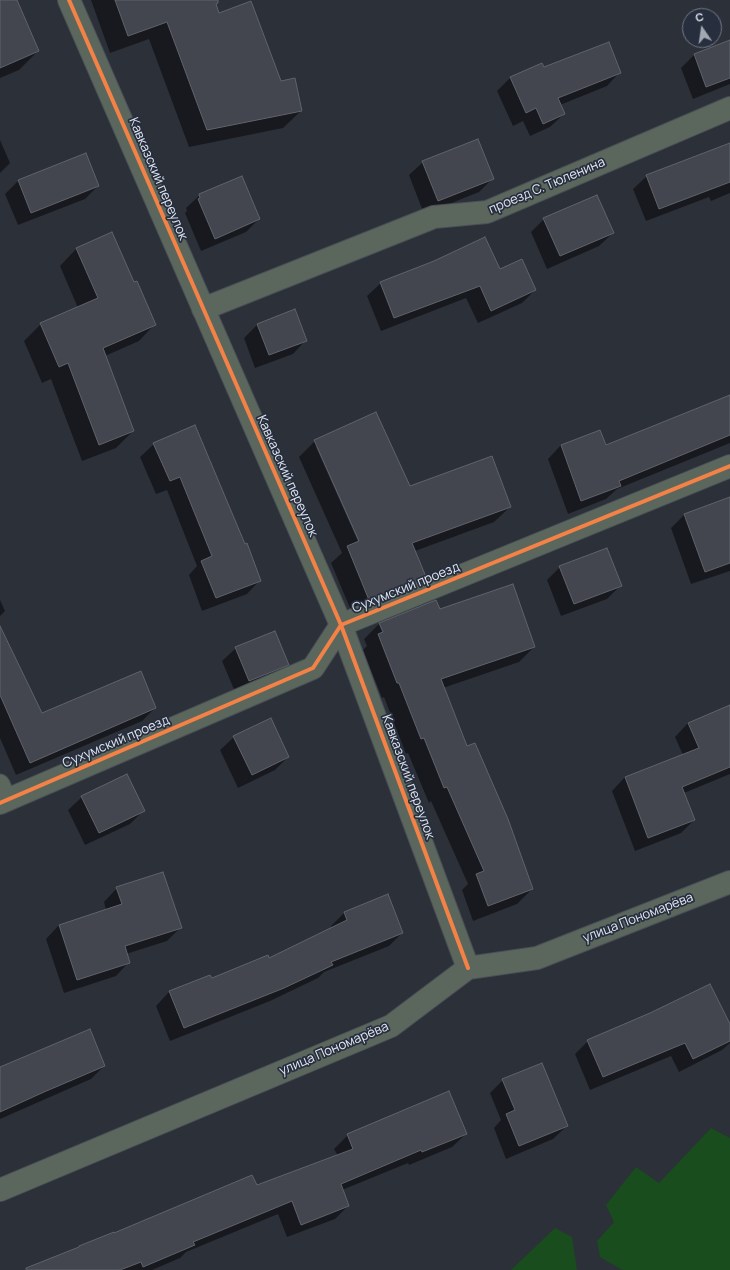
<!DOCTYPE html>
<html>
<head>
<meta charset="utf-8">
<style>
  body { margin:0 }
  #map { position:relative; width:730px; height:1270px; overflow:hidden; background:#2c3039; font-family:Manrope,sans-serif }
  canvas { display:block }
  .north { position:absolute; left:682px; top:8px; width:40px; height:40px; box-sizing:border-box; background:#272e3e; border:1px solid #727886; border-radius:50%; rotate:347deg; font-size:11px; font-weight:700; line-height:16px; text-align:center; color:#e2e8f2 }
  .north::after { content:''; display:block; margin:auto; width:14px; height:18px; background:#a2a8b1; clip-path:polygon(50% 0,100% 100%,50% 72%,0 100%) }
</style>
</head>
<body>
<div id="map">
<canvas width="730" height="1270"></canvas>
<div class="north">С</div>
</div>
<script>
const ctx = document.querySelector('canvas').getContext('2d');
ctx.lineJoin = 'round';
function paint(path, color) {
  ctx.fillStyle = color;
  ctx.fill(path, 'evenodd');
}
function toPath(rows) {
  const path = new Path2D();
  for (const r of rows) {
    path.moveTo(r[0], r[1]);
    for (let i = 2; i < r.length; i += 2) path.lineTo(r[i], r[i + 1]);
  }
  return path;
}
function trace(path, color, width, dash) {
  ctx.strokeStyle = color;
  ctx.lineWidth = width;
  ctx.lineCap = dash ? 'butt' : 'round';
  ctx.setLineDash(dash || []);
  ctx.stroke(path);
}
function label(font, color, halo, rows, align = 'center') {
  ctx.font = font + ' Manrope,sans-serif';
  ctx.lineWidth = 3.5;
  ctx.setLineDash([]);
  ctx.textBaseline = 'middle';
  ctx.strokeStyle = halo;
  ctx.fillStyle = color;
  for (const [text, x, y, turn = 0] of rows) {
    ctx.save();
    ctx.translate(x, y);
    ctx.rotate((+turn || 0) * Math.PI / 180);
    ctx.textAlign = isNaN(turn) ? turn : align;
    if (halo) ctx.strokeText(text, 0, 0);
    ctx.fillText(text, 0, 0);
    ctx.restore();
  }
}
const green = toPath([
  [711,1128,730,1138,730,1270,622,1270,600,1257,597,1241,614,1222,606,1205,636,1167,659,1183],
  [555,1228,572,1237,577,1270,511,1270]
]);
const shadow = toPath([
  [0,0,16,0,38,51,19,70,0,78],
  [91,0,213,0,218,14,280,82,301,111,283,128,189,147,149,39,110,53],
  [730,41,730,84,693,99,681,68,694,55],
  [542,64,544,69,620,72,607,86,560,105,564,114,550,127,530,136,523,121,513,126,497,91,510,78],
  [0,140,10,163,0,173],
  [730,144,730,193,711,201,709,197,646,221,633,189,647,176],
  [423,162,492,179,479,192,424,214,409,175],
  [19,180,98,186,85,199,18,225,5,194],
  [200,195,259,219,246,232,201,251,185,213,187,211,186,208],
  [544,219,613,233,599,246,547,269,531,232],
  [76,249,134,284,155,324,139,341,105,356,133,431,116,448,82,461,51,379,42,383,24,341,41,324,78,308,60,266],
  [499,271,535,290,522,303,478,323,466,298,381,331,367,296,381,283],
  [295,311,306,340,293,354,255,368,244,338,257,325],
  [730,396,730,443,617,489,606,499,568,514,548,459,561,445,605,446],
  [195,426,260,580,247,594,202,611,189,575,197,566,167,490,156,494,140,457,154,444],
  [315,441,410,488,510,507,494,522,415,551,425,576,410,592,353,615,331,563,342,553,299,457],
  [316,447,318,447,362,545,360,546],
  [730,498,730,571,691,584,671,528,684,515],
  [560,567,621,585,607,599,561,616,547,580],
  [0,600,5,611,0,616],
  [435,601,439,610,534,647,519,662,443,688,466,748,532,889,517,904,473,921,462,890,468,884,431,801,429,803,408,753,406,754,384,697,382,698,363,650,367,646,364,639,379,624],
  [0,643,41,715,155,708,142,721,16,775,0,738],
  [236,648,287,665,274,678,236,694,222,661],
  [730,706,730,774,684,793,694,820,681,833,635,851,612,791,625,777,683,755,675,737,688,723],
  [234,737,288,757,275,770,238,788,220,750],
  [82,797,144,810,130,824,85,845,68,810],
  [117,888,180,928,167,941,126,954,129,962,116,976,64,993,46,939,59,925,106,910,104,902],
  [387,896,402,933,389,946,324,972,318,978,270,1001,170,1041,156,1006,169,992,210,976,211,979,268,959,332,929,331,926,344,913],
  [730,1026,730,1043,722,1050,679,1072,671,1056,590,1090,575,1054,588,1041],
  [104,1066,91,1079,0,1119,0,1068],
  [503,1080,567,1126,553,1139,506,1159,494,1128,501,1120,490,1093],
  [466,1134,452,1147,409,1165,408,1163,342,1190,348,1206,335,1219,287,1237,278,1214,186,1252,180,1258,152,1270,25,1270,76,1250,79,1246,256,1187,338,1156,334,1149,348,1135]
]);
const building = toPath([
  [0,0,17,0,39,51,0,68,0,0],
  [115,0,218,0,218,3,216,4,219,13,251,1,281,81,295,78,302,111,207,130,167,22,128,36,115,0],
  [730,40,730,78,706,87,694,54,730,40],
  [609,42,621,73,558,98,565,114,543,124,536,108,526,113,510,77,542,63,544,67,609,42],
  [478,139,494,179,438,201,422,161,478,139],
  [730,143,730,182,659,209,646,175,730,143],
  [86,153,99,186,31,213,18,180,86,153],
  [242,176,260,219,215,239,198,199,200,198,199,194,242,176],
  [597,195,614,233,560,256,543,218,597,195],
  [112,232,134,282,137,281,156,325,103,348,134,431,99,445,68,363,59,367,40,323,98,298,76,248,112,232],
  [485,237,500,269,522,259,536,290,491,311,480,286,394,318,380,282,434,261,485,237],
  [295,309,307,341,269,355,257,324,295,309],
  [730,395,730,435,619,481,621,486,581,501,561,445,600,430,606,445,730,395],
  [376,412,410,486,492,456,511,507,412,543,426,577,369,600,347,546,359,541,314,440,376,412],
  [195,425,245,544,247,543,261,581,216,598,201,561,212,556,180,477,170,481,153,443,195,425],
  [730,497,730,563,705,572,684,514,730,497],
  [607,548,622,586,574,604,559,566,607,548],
  [513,584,535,647,441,679,467,746,475,743,508,819,533,889,488,906,476,874,484,871,447,787,444,788,424,738,421,739,399,683,397,683,378,634,383,632,379,623,436,600,440,609,513,584],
  [0,626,42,713,141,671,156,708,30,763,0,695,0,626],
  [275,631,289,665,249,681,235,647,275,631],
  [730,705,730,767,682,787,695,820,648,838,625,777,699,748,688,723,730,705],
  [271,718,289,757,252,775,233,736,271,718],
  [127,774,145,811,99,833,81,796,127,774],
  [163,872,182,928,125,946,130,963,77,980,59,925,122,904,116,887,163,872],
  [388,894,403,933,331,962,333,965,284,988,184,1028,169,991,210,975,212,978,268,955,269,958,347,920,344,912,388,894],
  [710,984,730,1024,730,1041,693,1059,685,1043,603,1077,587,1040,650,1013,710,984],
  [90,1029,105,1066,44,1092,0,1112,0,1067,90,1029],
  [542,1063,568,1126,519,1146,506,1114,515,1110,502,1079,542,1063],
  [449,1091,467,1134,422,1152,421,1150,341,1184,349,1206,301,1225,292,1201,193,1242,195,1245,143,1267,141,1262,120,1270,26,1270,26,1268,79,1247,79,1246,114,1232,114,1233,252,1175,257,1185,353,1149,347,1134,449,1091]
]);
const lane = toPath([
  [0,784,7,800]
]);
const street = toPath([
  [69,0,341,625,468,968],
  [203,309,434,217,487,212,730,108],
  [0,803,313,668,341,625,730,466],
  [0,1190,391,1026,468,968,537,958,730,882]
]);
const cycleway = toPath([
  [69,0,341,625,468,968],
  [0,803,313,668,341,625,730,466]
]);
const streetNames = [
  ["Кавказский переулок",158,179,67],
  ["проезд С. Тюленина",547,186,-23],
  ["Кавказский переулок",287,476,66],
  ["Сухумский проезд",406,588,-22],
  ["Сухумский проезд",116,742,-23],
  ["Кавказский переулок",408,777,70],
  ["улица Пономарёва",638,918,-21],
  ["улица Пономарёва",334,1049,-23]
];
paint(green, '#194d1d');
paint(shadow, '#0007');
paint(building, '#43464e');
trace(building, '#5f636a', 1);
trace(lane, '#4a4e56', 21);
trace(street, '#4a4e56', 24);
trace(lane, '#5b675d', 19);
trace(street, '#5b675d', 22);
trace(cycleway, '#f48246', 4);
label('13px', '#e2e8f2', '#272e3e', streetNames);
</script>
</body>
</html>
